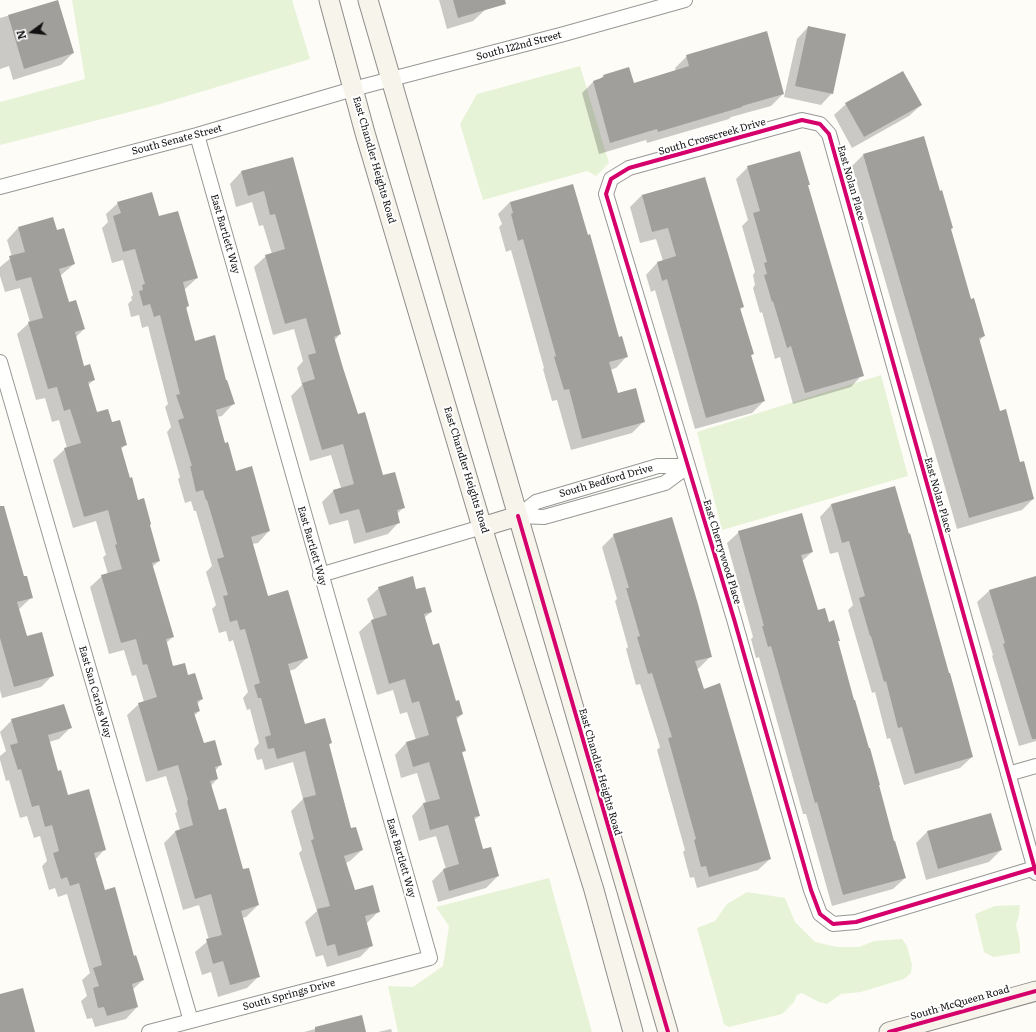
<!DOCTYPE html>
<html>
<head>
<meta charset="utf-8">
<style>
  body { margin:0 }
  #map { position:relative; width:1036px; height:1032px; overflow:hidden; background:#fdfcf7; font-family:Literata,serif }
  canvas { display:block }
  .north { position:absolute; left:12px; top:12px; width:40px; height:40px; -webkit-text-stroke:3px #fff; paint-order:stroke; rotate:255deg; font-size:11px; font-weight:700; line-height:16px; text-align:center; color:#111 }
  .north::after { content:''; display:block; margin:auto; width:14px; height:18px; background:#111; clip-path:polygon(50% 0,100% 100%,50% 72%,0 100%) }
</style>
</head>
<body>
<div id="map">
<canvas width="1036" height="1032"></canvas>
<div class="north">N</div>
</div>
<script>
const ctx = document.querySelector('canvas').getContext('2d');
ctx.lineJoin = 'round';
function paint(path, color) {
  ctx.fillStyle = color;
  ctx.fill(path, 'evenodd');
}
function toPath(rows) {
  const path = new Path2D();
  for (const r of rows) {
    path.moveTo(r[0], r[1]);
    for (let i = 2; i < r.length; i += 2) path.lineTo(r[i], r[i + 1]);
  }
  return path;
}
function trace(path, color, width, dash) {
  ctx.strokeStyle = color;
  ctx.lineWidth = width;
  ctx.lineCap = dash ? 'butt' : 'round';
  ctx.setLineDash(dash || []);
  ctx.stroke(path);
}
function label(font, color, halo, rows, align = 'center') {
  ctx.font = font + ' Literata,serif';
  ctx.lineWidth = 4;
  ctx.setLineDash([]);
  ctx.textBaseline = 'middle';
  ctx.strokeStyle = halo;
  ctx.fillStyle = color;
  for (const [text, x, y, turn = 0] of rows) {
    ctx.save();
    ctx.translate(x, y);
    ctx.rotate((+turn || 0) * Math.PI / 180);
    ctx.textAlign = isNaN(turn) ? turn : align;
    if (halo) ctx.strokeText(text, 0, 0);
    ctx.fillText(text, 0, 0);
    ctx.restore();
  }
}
const green = toPath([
  [72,0,292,0,310,59,157,105,0,145,0,102,85,79],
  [580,66,609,163,596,176,587,171,483,200,460,124,477,94],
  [881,375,908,476,722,530,697,432],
  [549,878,592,1032,398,1032,388,986,413,987,443,966,449,926,436,907],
  [747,892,785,898,795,922,815,942,837,947,859,947,874,941,902,939,907,946,912,965,911,973,904,979,861,992,841,994,827,1004,819,1002,802,993,797,995,794,1002,782,1014,729,1027,724,1024,697,928,715,921,727,904],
  [1020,905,1019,915,1016,925,1020,942,1020,953,993,957,984,952,975,914,995,906]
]);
const shadow = toPath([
  [439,0,482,0,485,10,473,21,447,29],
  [58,1,73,53,61,65,13,80,9,66,0,69,0,18],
  [808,27,832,93,821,105,784,97,797,39],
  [687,56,783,94,771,106,731,117,729,119,647,143,646,140,599,154,582,93,593,82,599,80,603,76,633,84,676,71,675,68],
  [846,104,921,105,909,116,852,148,834,115],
  [863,155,950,230,970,300,984,336,979,341,999,412,1033,499,1022,510,957,529,852,166],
  [292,158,340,334,334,341,358,415,382,477,404,507,397,514,399,522,388,534,354,544,348,520,329,525,322,502,334,490,341,488,331,455,310,461,291,396,302,385,297,368,303,361,294,329,273,335,254,267,266,256,272,254,263,225,259,226,252,202,236,207,230,184,241,172],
  [748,167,809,184,807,186,862,375,851,387,793,404,780,357,775,359,762,312,760,313,753,288,755,285,753,275,755,272,742,226,748,220,736,179],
  [704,178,743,307,740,310,753,354,750,356,764,401,752,413,695,429,655,290,651,292,646,275,657,263,663,261,656,239,640,243,630,207,642,195],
  [510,202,618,339,627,356,616,368,610,370,617,394,644,421,632,433,571,450,557,400,552,401,543,369,544,368,511,250,506,252,499,227,502,224,498,214],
  [118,203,158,218,197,278,184,290,188,306,186,309,194,342,225,381,233,404,222,416,217,417,225,444,235,472,269,531,258,543,252,544,268,597,307,658,295,669,289,671,305,725,331,743,329,745,351,829,362,850,350,861,346,863,354,891,379,911,366,924,372,945,360,957,327,967,323,955,316,957,305,922,317,911,299,853,302,850,291,811,303,799,293,762,265,770,262,759,257,760,254,749,259,743,250,709,247,710,243,698,248,692,233,640,229,642,226,631,219,633,212,609,216,605,206,572,212,566,196,511,194,511,191,501,185,503,178,479,180,477,167,432,171,427,165,407,168,404,148,326,142,328,139,315,131,317,128,304,132,300,131,297,133,295,123,260,112,263,102,228,108,222,106,214],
  [18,228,56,231,74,264,60,276,68,303,84,329,75,338,84,367,94,380,88,385,97,413,111,424,126,444,120,450,137,501,149,525,159,561,152,567,173,637,166,643,173,667,187,676,202,699,197,704,199,711,194,716,203,744,221,764,215,771,217,779,211,786,218,812,242,871,258,905,246,917,242,918,259,976,247,988,218,997,211,972,202,975,195,952,209,940,199,905,183,910,164,843,176,831,180,830,175,813,177,812,166,776,146,782,127,715,139,704,144,702,136,675,132,676,124,650,109,654,90,587,102,576,108,574,103,557,106,555,96,521,73,528,53,460,65,449,67,448,59,420,52,422,45,398,36,400,17,334,30,322,20,288,5,292,0,276,0,267,12,257,7,240],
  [894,487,972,757,960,768,904,785,890,738,887,739,875,692,872,693,848,610,853,605,838,552,830,554,820,517,831,505],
  [0,518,32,597,18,610,26,637,53,675,41,687,2,698,0,690],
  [739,532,812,552,802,561,817,612,828,623,839,640,837,642,893,842,905,878,893,889,832,906,806,814,803,814,759,657,756,658,751,639,753,637,727,543],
  [614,535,711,656,699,668,697,669,703,690,770,859,758,870,697,888,694,877,690,878,683,852,685,850,657,750,660,747,640,684,636,685,626,649,628,647,615,601,617,599,602,547],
  [1036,577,1036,741,1019,746,992,656,993,655,977,602,989,591],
  [379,588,416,590,431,612,424,618,432,646,456,703,462,714,456,720,465,750,461,754,479,816,474,820,482,850,498,876,486,888,438,902,432,881,443,870,446,869,436,836,419,841,412,816,423,804,426,803,417,773,401,778,395,755,406,743,416,740,407,712,400,714,393,690,377,695,359,632,371,621,374,620,367,599],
  [12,720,70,728,59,739,49,742,58,772,68,796,105,849,95,860,104,891,134,957,143,980,132,990,137,1007,126,1019,95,1027,92,1018,87,1019,81,1001,87,996,82,980,90,973,67,894,58,897,55,888,49,890,42,866,47,861,40,836,34,838,27,816,20,818,9,780,6,781,0,760,0,756,6,751,0,732],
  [927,832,1001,850,989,862,926,880,916,843],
  [361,1016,365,1032,304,1032],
  [391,1029,392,1032,378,1032]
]);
const building = toPath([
  [58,0,74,53,24,69,8,15],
  [453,0,505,0,506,4,458,18],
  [808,26,846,34,833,94,795,86],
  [767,31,784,94,742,106,742,107,658,132,657,129,610,143,593,81,604,77,603,75,629,67,634,83,689,66,686,55],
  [903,71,922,105,864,137,845,103],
  [924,136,940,191,942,190,953,228,951,229,971,299,974,298,985,336,979,338,1000,411,1006,409,1020,462,1024,461,1034,499,969,518,863,154],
  [800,151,810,185,808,185,864,376,805,393,791,346,787,348,773,301,772,302,764,275,767,274,764,263,767,262,753,213,760,211,747,166],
  [293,157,341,334,334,337,343,368,358,414,365,412,383,475,395,472,405,508,397,510,400,523,366,533,359,509,340,514,333,490,354,484,343,444,322,450,302,383,315,379,308,355,316,353,306,318,285,324,265,255,285,249,275,214,270,215,264,191,248,196,241,171],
  [705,177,744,307,740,308,754,354,751,355,765,401,706,418,667,279,662,281,657,262,676,256,668,228,652,232,642,195],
  [573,184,588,235,590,234,619,337,622,336,628,357,609,362,618,393,636,388,645,422,582,439,569,389,564,390,554,357,556,356,523,239,518,241,511,214,513,213,510,202],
  [152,192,159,216,178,211,198,278,183,282,189,306,186,307,195,341,215,335,226,380,227,380,235,404,216,410,225,443,228,442,236,471,252,466,270,531,251,537,268,596,288,590,308,658,288,664,305,724,325,718,332,743,329,744,351,828,356,827,363,850,344,856,355,890,373,885,380,912,365,916,373,946,338,956,335,944,327,946,317,909,330,906,311,840,314,839,303,798,316,795,305,751,277,759,274,748,268,749,265,737,271,735,261,698,258,698,254,685,260,683,245,629,240,630,237,620,230,622,223,596,228,595,217,559,224,557,207,500,206,500,203,490,196,492,190,466,192,466,178,420,184,418,176,395,180,394,160,315,154,317,150,304,143,306,139,291,143,290,142,285,145,284,135,249,123,252,113,216,121,213,117,202],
  [53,217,57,230,64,228,75,264,59,269,69,302,76,300,85,329,75,332,84,366,90,364,95,380,88,382,97,412,108,409,112,422,120,420,127,445,121,447,130,478,132,477,138,500,144,498,151,524,150,525,160,561,152,563,174,637,166,639,173,666,185,663,188,675,195,673,203,699,197,701,200,711,194,713,204,743,215,740,222,765,215,767,218,779,210,781,219,810,226,808,243,869,249,868,259,905,241,911,260,977,230,985,223,961,213,964,206,939,222,935,211,894,195,899,175,831,193,825,187,801,188,800,178,765,158,771,138,703,157,697,147,664,143,665,136,639,121,643,101,575,122,569,115,545,117,544,108,510,84,517,64,448,81,443,70,409,64,411,57,387,48,389,28,322,43,318,31,277,16,281,9,256,25,252,18,227],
  [895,486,909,534,910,533,949,673,950,673,973,757,915,774,902,727,898,728,886,681,884,682,871,636,870,636,859,598,865,596,849,541,842,543,831,504],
  [0,506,4,506,24,576,27,576,33,598,17,602,27,636,42,632,54,676,14,687,0,638],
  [802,513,813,552,801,555,818,610,825,608,829,622,834,620,840,641,838,641,854,700,855,700,869,748,870,748,880,785,879,785,894,841,895,841,906,878,843,895,817,802,815,803,771,646,768,647,762,626,764,626,738,531],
  [672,517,698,604,712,657,695,661,704,689,720,683,771,859,709,877,706,866,701,867,694,840,696,839,668,738,672,737,652,673,648,674,637,637,640,636,626,588,629,588,613,534],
  [413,576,416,589,425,587,432,612,424,614,433,645,439,643,456,701,459,700,463,714,456,717,466,751,462,752,480,816,474,817,483,849,491,847,499,876,449,891,443,869,459,864,448,825,430,830,423,803,440,799,429,762,413,767,406,742,429,735,419,701,412,703,405,679,389,684,371,620,387,615,378,587],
  [1036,576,1036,739,1032,739,1003,644,1005,643,989,590],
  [64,704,72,728,48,735,58,771,61,770,68,795,89,789,106,850,94,853,105,890,115,887,134,956,136,955,144,980,132,984,138,1007,107,1016,104,1007,98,1008,93,988,99,986,93,968,102,965,79,883,70,886,67,877,61,879,53,853,59,851,52,825,45,827,39,805,32,807,21,769,18,770,10,745,18,743,11,719],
  [991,813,1002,850,938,869,927,831],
  [23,988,35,1032,0,1032,0,994],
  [362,1015,366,1032,315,1032,315,1027]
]);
const street = toPath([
  [0,187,197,135,353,89,564,34,685,0],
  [0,362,191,1021],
  [518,516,544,517,665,483,688,466],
  [518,516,536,502,658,466,688,466],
  [320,575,482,527],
  [1008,774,1036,766],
  [1035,868,856,922,833,924,820,914,811,890,734,619,606,194,611,179,629,168,802,120,820,124,829,134,1036,873],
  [149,1032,430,958,197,135]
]);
const secondary = toPath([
  [329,0,365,133,482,527,594,890,633,1032],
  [368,0,668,1032],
  [482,527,518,516],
  [889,1032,1036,991]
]);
const cycleway = toPath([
  [518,516,668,1032],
  [1035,868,856,922,833,924,820,914,811,890,734,619,606,194,611,179,629,168,802,120,820,124,829,134,1036,873],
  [889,1032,1036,991]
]);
const streetNames = [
  ["South 122nd Street",519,46,-15],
  ["South Crosscreek Drive",712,137,-16],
  ["South Senate Street",177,140,-15],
  ["East Chandler Heights Road",374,160,74],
  ["East Nolan Place",851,183,74],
  ["East Bartlett Way",225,234,74],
  ["East Chandler Heights Road",466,470,73],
  ["South Bedford Drive",606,481,-16],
  ["East Nolan Place",938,495,74],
  ["East Bartlett Way",312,546,74],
  ["East Cherrywood Place",722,552,73],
  ["East San Carlos Way",95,692,74],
  ["East Chandler Heights Road",600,772,74],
  ["East Bartlett Way",401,858,74],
  ["South Springs Drive",289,995,-15],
  ["South McQueen Road",960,1003,-16]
];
paint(green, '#e7f3d7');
paint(shadow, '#0003');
paint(building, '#a19f9c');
trace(street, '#979795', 16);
trace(secondary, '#8e8d8b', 21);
trace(street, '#fffffe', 14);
trace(secondary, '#f6f4eb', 19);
trace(cycleway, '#d6006c', 4);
label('10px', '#111', '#fff', streetNames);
</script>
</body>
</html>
